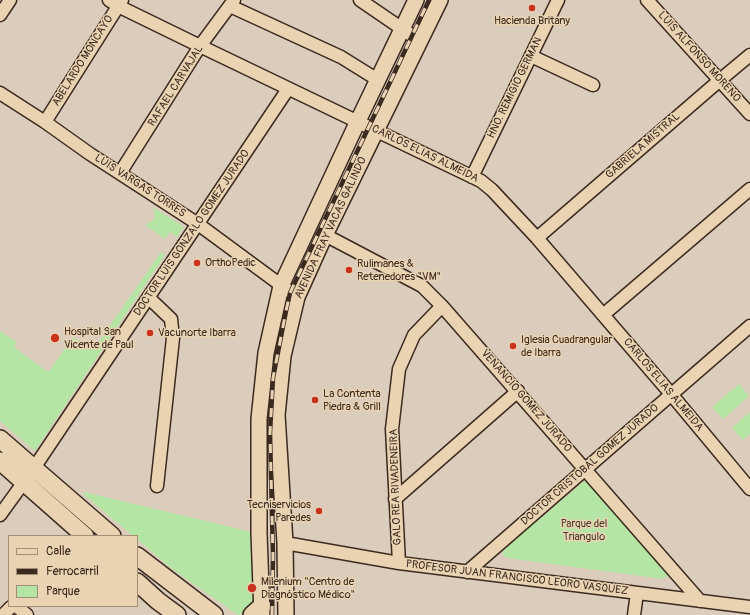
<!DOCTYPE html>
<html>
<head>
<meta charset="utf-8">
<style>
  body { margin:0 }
  #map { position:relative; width:750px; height:615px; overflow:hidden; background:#dcccbc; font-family:Pangolin,sans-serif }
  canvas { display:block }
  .legend { position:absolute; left:8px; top:535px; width:130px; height:72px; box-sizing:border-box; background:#e9d3b3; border:1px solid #a38f77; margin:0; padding:5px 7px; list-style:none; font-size:12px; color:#3b2a1e }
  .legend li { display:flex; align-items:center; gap:8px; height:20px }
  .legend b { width:20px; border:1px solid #a38f77 }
</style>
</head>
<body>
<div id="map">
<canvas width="750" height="615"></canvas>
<ul class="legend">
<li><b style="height:5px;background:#e9d3b3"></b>Calle</li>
<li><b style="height:5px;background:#3b2a1e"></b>Ferrocarril</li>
<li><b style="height:11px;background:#b5e5a4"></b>Parque</li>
</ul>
</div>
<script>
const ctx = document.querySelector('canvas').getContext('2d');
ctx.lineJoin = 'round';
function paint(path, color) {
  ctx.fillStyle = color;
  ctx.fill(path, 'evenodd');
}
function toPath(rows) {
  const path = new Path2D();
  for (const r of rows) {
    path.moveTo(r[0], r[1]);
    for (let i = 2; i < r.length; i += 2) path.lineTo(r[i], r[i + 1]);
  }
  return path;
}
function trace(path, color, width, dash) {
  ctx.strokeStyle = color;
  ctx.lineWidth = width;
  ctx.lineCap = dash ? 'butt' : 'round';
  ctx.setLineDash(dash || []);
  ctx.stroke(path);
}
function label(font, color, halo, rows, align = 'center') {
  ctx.font = font + ' Pangolin,sans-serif';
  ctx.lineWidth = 3;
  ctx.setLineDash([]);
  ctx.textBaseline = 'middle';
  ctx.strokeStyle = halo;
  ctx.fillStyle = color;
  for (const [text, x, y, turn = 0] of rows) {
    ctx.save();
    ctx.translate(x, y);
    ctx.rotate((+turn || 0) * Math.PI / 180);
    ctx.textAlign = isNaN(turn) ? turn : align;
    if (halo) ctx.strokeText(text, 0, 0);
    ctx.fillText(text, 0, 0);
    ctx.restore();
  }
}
const green = toPath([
  [153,207,184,227,177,237,170,232,165,239,145,225,151,222,154,219,155,214],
  [161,252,165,255,35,451,0,421,0,331,17,342,14,347,45,370,49,371,73,337,93,350],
  [739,384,749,396,723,419,712,407],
  [750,412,750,433,743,440,732,428],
  [588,481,668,572,668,576,663,579,507,558,503,555,503,550,583,482],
  [84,492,252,532,255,604,248,611,238,615,172,569,137,539,137,536,133,536,83,494]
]);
const minor = toPath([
  [109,0,118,6,200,46,481,181,492,190,537,238,671,394,750,489],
  [360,0,420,41],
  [647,0,750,114],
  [230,6,341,57,378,80],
  [0,15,10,0],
  [531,56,593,85],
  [0,93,45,122,90,154,198,224,297,297],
  [45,122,122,0],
  [120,173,200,46,234,0],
  [472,177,558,0],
  [325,235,422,286,442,306,700,601],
  [537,238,720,80,750,55],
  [149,298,171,319,173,338,157,486],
  [603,315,750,189],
  [395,499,518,391],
  [0,515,34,468,288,89],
  [285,543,399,563,750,607],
  [399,563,392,429,399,369,414,335,442,306],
  [467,572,750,326],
  [16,606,27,615],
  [3,615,11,607,14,606],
  [634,615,637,593]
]);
const major = toPath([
  [262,615,259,533,259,419,266,353,281,286,358,121,416,0],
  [286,615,285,543,277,415,283,356,297,297,325,235,440,0]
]);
const highway = toPath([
  [0,439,112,536],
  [0,461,85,536],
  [137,556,214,615],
  [137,582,158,601,177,615],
  [252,615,262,606]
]);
const rail = toPath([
  [272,615,273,556,270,433,273,378,286,311,290,293,429,0]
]);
const markers = [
  [532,8,4,"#c8321e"],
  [197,263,4,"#c8321e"],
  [349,270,4,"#c8321e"],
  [150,333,4,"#c8321e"],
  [55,338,5,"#c8321e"],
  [513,346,4,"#c8321e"],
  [315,400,4,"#c8321e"],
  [319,511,4,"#c8321e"],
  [252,588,5,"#c8321e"]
];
const poiNames = [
  ["Hacienda Britany",532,21,"center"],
  ["OrthoPedic",205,263],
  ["Rulimanes &",357,264],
  ["Retenedores \"VM\"",357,277],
  ["Hospital San",64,332],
  ["Vicente de Paul",64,345],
  ["Vacunorte Ibarra",158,333],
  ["Iglesia Cuadrangular",521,340],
  ["de Ibarra",521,353],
  ["La Contenta",323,394],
  ["Piedra & Grill",323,407],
  ["Tecniservicios",311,505,"right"],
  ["Paredes",311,518,"right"],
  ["Milenium \"Centro de",261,582],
  ["Diagnóstico Médico\"",261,595]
];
const streetNames = [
  ["LUIS ALFONSO MORENO",699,57,48],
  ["ABELARDO MONCAYO",83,61,-58],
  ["RAFAEL CARVAJAL",176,86,-58],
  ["HNO. REMIGIO GERMAN",515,88,-64],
  ["GABRIELA MISTRAL",643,146,-41],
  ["CARLOS ELIAS ALMEIDA",425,154,26],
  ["LUIS VARGAS TORRES",140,186,33],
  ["AVENIDA FRAY VACAS GALINDO",331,228,-65],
  ["DOCTOR LUIS GONZALO GOMEZ JURADO",192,233,-56],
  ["CARLOS ELIAS ALMEIDA",663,385,50],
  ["VENANCIO GOMEZ JURADO",526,401,49],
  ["DOCTOR CRISTOBAL GOMEZ JURADO",590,465,-41],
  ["GALO REA RIVADENEIRA",396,487,-92],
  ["PROFESOR JUAN FRANCISCO LEORO VASQUEZ",517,578,7]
];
const parkNames = [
  ["Parque del",584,524],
  ["Triangulo",584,537]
];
paint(green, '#b5e5a4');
trace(minor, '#3b2a1e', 15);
trace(major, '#3b2a1e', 18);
trace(highway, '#3b2a1e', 20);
trace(minor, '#e9d3b3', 12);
trace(major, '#e9d3b3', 15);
trace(highway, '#e9d3b3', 17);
trace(rail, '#3b2a1e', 4.5);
trace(rail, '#e9d3b3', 3, [9]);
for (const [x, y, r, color] of markers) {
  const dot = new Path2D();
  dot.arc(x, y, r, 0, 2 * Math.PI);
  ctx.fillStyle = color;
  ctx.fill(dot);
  trace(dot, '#e9d3b3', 1.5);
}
label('11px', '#3b2a1e', '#e9d3b3', poiNames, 'left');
label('11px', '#3b2a1e', '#e9d3b3', streetNames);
label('11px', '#473d2b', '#e9d3b3', parkNames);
</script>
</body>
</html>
